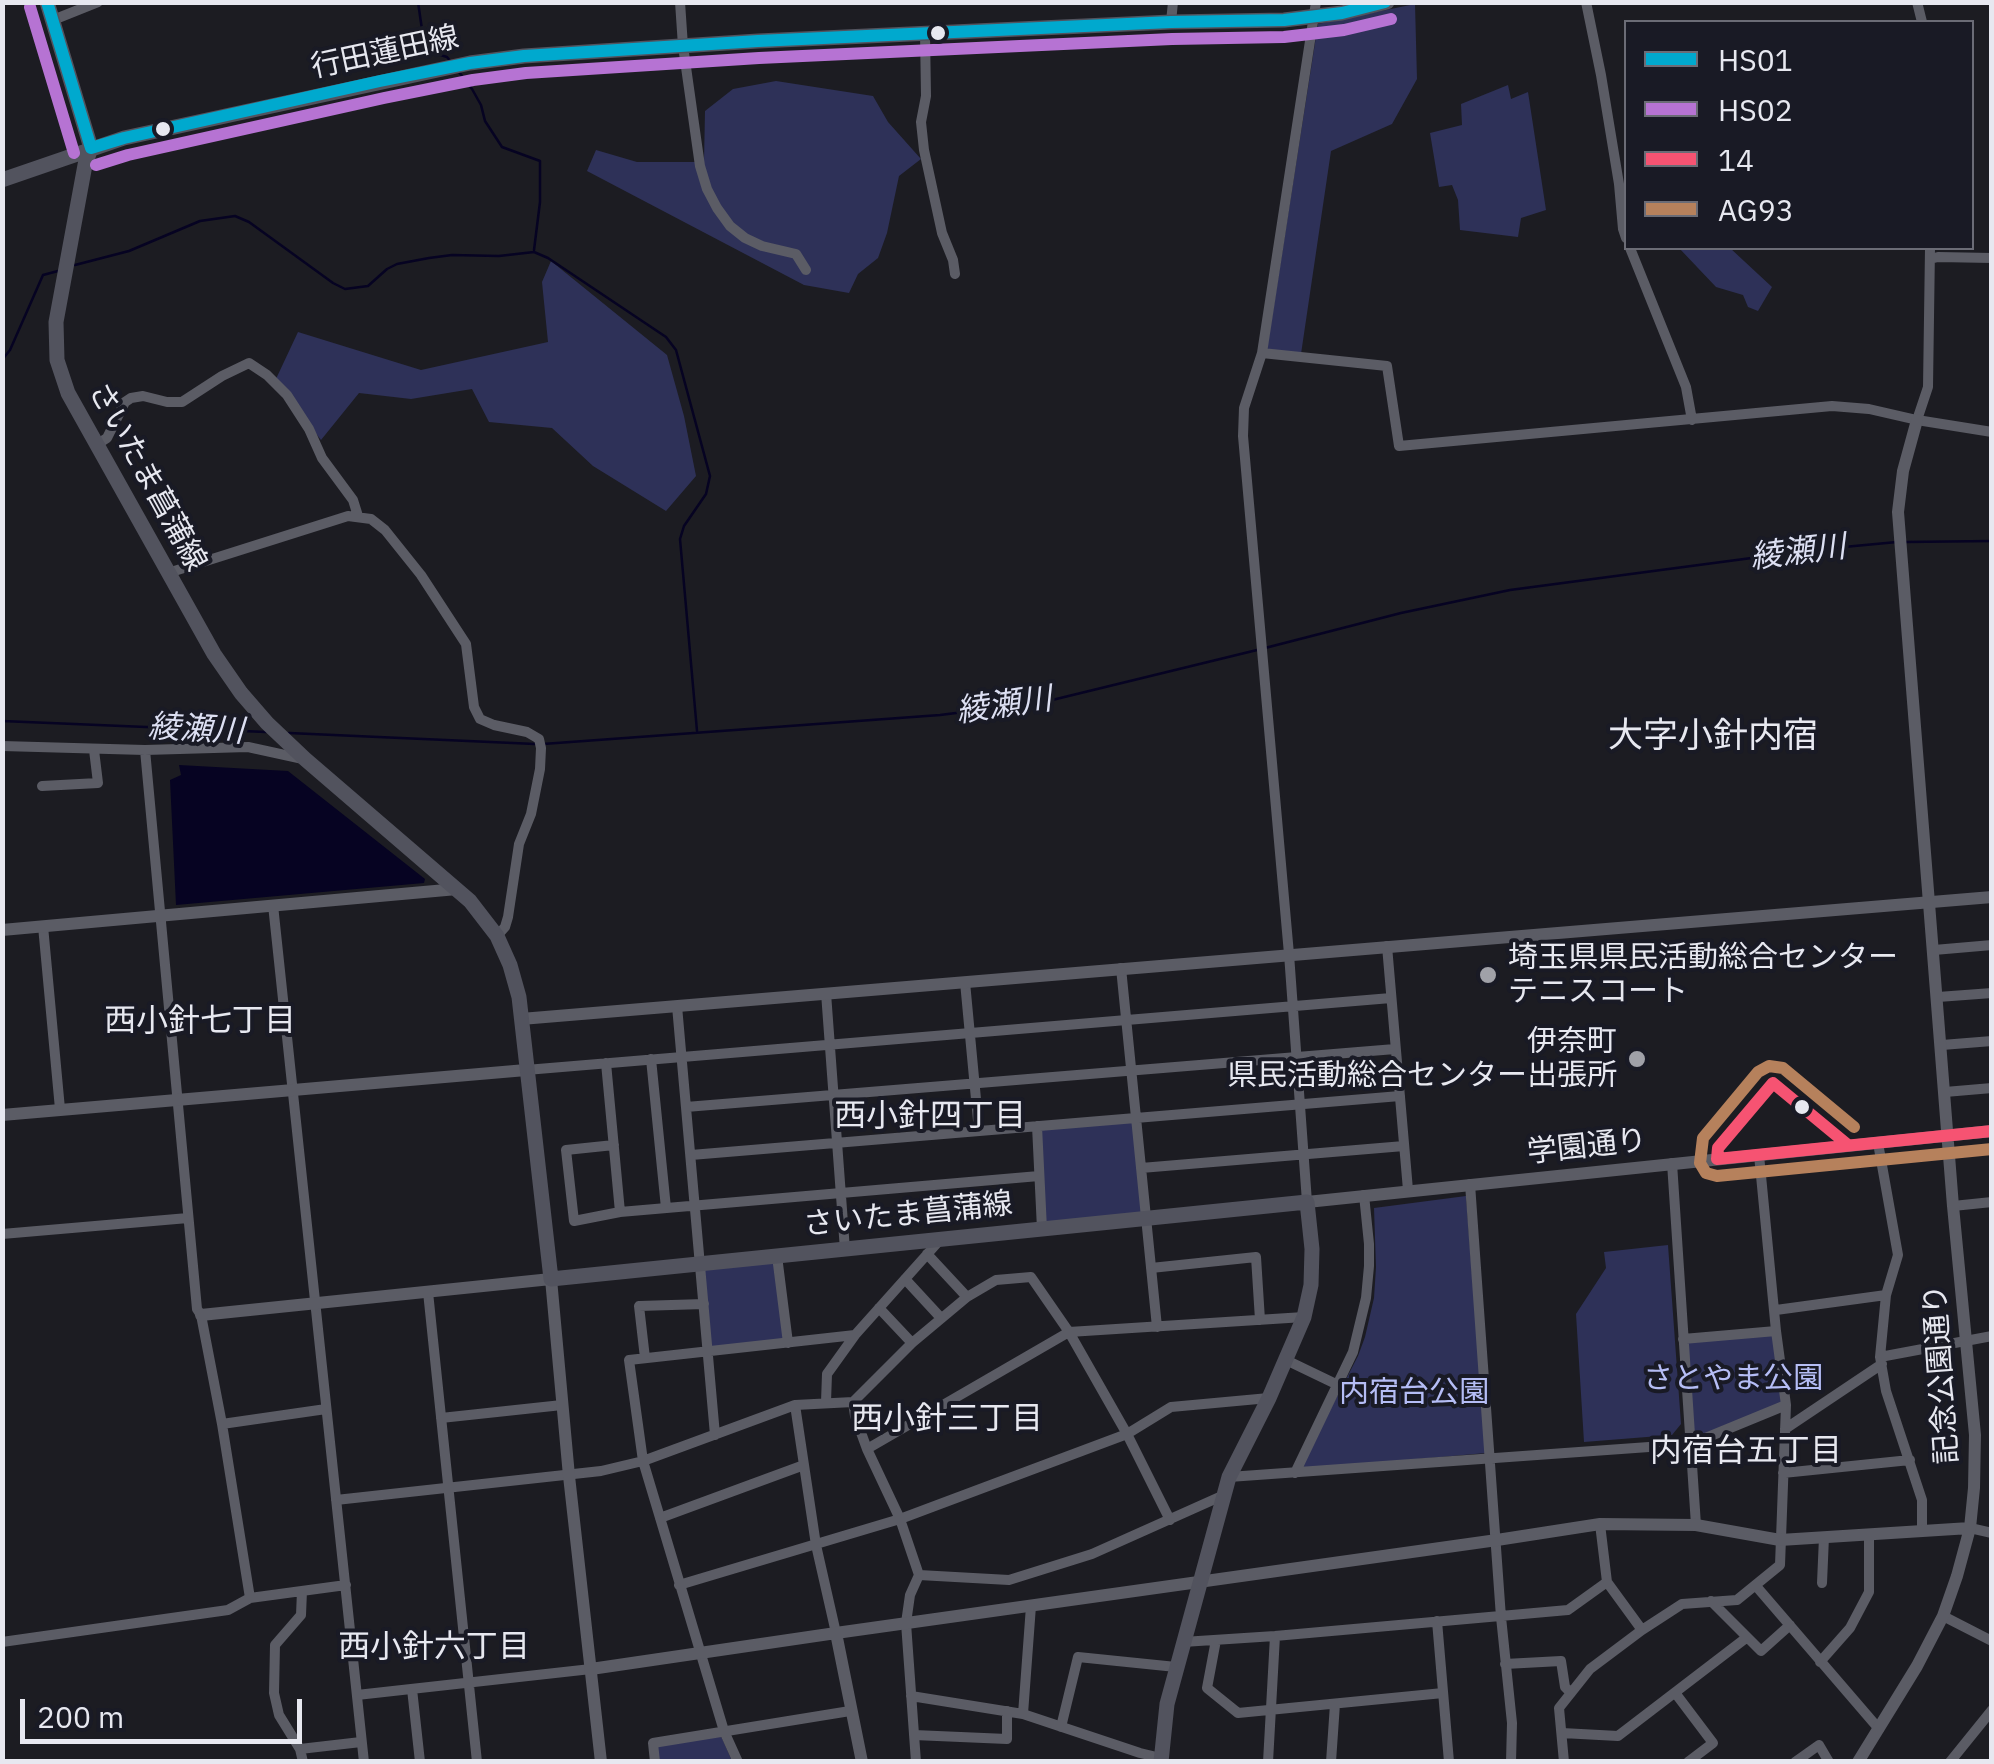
<!DOCTYPE html>
<html>
<head>
<meta charset="utf-8">
<style>
  body { margin:0 }
  #map { position:relative; width:1994px; height:1764px; overflow:hidden; background:#1c1c22; font-family:"IBM Plex Sans",sans-serif }
  canvas { display:block }
  .frame { position:absolute; inset:0; border:5px solid #e7e8f0; pointer-events:none }
  .legend { position:absolute; left:1624px; top:20px; width:350px; height:230px; box-sizing:border-box; background:#191a25; border:2px solid #6b6c76; margin:0; padding:12px 18px; list-style:none; font-size:30px; color:#e7e8f0 }
  .legend li { display:flex; align-items:center; gap:20px; height:50px }
  .legend b { width:50px; border:2px solid #6b6c76 }
  .scale { position:absolute; left:20px; top:1699px; width:282px; height:45px; box-sizing:border-box; border:5px solid #e7e8f0; border-top:0; padding-left:12px; font-size:30px; line-height:35px; white-space:nowrap; color:#e7e8f0; -webkit-text-stroke:8px #191a25; paint-order:stroke }
</style>
</head>
<body>
<div id="map">
<canvas width="1994" height="1764"></canvas>
<div class="frame"></div>
<ul class="legend">
<li><b style="height:12px;background:#00a9ce"></b>HS01</li>
<li><b style="height:12px;background:#b673d3"></b>HS02</li>
<li><b style="height:12px;background:#f65372"></b>14</li>
<li><b style="height:12px;background:#b6815c"></b>AG93</li>
</ul>
<div class="scale">200 m</div>
</div>
<script>
const ctx = document.querySelector('canvas').getContext('2d');
ctx.lineJoin = 'round';
function paint(path, color) {
  ctx.fillStyle = color;
  ctx.fill(path, 'evenodd');
}
function toPath(rows) {
  const path = new Path2D();
  for (const r of rows) {
    path.moveTo(r[0], r[1]);
    for (let i = 2; i < r.length; i += 2) path.lineTo(r[i], r[i + 1]);
  }
  return path;
}
function trace(path, color, width, dash) {
  ctx.strokeStyle = color;
  ctx.lineWidth = width;
  ctx.lineCap = dash ? 'butt' : 'round';
  ctx.setLineDash(dash || []);
  ctx.stroke(path);
}
function label(font, color, halo, rows, align = 'center') {
  ctx.font = font + ' "IBM Plex Sans","Noto Sans JP",sans-serif';
  ctx.lineWidth = 8;
  ctx.setLineDash([]);
  ctx.textBaseline = 'middle';
  ctx.strokeStyle = halo;
  ctx.fillStyle = color;
  for (const [text, x, y, turn = 0] of rows) {
    ctx.save();
    ctx.translate(x, y);
    ctx.rotate((+turn || 0) * Math.PI / 180);
    ctx.textAlign = isNaN(turn) ? turn : align;
    if (halo) ctx.strokeText(text, 0, 0);
    ctx.fillText(text, 0, 0);
    ctx.restore();
  }
}
const green = toPath([
  [1415,4,1417,79,1392,124,1331,151,1301,354,1267,349,1318,24],
  [776,81,873,96,888,122,921,159,899,176,887,233,878,258,858,274,849,293,804,285,587,171,596,150,637,162,704,162,705,111,733,89],
  [1508,85,1511,99,1528,92,1546,210,1521,218,1518,237,1460,230,1458,200,1452,185,1439,187,1430,133,1462,125,1461,104],
  [1679,248,1730,248,1772,287,1758,311,1748,307,1743,295,1716,287],
  [551,261,667,355,684,416,696,476,666,511,593,466,552,428,489,422,472,389,411,399,359,393,321,440,275,381,298,332,421,370,548,342,542,282],
  [1136,1118,1146,1219,1042,1229,1037,1126],
  [1466,1196,1486,1453,1305,1469,1302,1464,1358,1356,1365,1337,1374,1298,1376,1267,1374,1208],
  [1668,1245,1681,1424,1672,1435,1584,1442,1576,1314,1606,1268,1604,1252],
  [777,1256,788,1343,708,1352,701,1264],
  [1776,1331,1786,1405,1691,1444,1683,1339],
  [719,1736,722,1738,732,1761,658,1761,657,1749,660,1744]
]);
const water = toPath([
  [179,765,288,771,425,879,424,883,176,905,170,780,181,775]
]);
const stream = toPath([
  [418,2,425,50,447,57,451,62],
  [459,72,472,89,481,105,485,121,502,147,540,161,540,202,534,250],
  [75,265,129,251,200,221,235,216,249,222,333,283,345,289,368,286,387,269,397,264,429,258,452,255,499,256,534,252,548,258,666,337,676,350,710,476,706,494,684,526,680,539,697,731],
  [2,360,10,350,43,275,58,271],
  [1905,542,1992,541],
  [1265,648,1401,613,1510,590,1812,550,1897,542],
  [2,721,266,732],
  [289,733,535,744],
  [543,744,940,715,1044,702,1257,650]
]);
const minor = toPath([
  [680,2,683,46,700,166,707,189,717,208,730,226,745,238,762,246,796,254,806,270],
  [1586,2,1601,75,1619,184,1623,229,1626,238],
  [1917,2,1922,22],
  [53,20,98,2],
  [1171,22,1173,2],
  [925,34,926,96,921,122,924,150,942,233,953,260,955,274],
  [1630,248,1686,387,1692,420],
  [1930,259,1938,257,1992,258],
  [1262,353,1387,366,1399,446,1832,406,1869,409,1917,420,1992,432],
  [1917,420,1928,387,1930,248],
  [96,445,107,438,125,402,131,398,143,396,167,402,182,402,222,376,249,363,267,375,287,395,309,429,322,458,353,500,358,516],
  [168,573,348,516,371,519,385,530,421,575,466,644,474,707,480,719,494,725,527,732,539,739,541,748,540,769,531,814,519,844,508,917,505,927,497,936],
  [2,746,145,750,197,1309,201,1315,222,1424,250,1598],
  [145,750,248,747,303,759],
  [42,786,98,783,94,750],
  [273,905,364,1762],
  [43,926,60,1109],
  [1387,946,1408,1190],
  [1934,950,1992,945],
  [1121,968,1157,1327],
  [965,982,979,1131],
  [826,993,845,1250],
  [1938,997,1992,993],
  [677,1006,715,1435],
  [1942,1045,1992,1041],
  [651,1059,666,1208],
  [606,1063,620,1212,1039,1176],
  [526,1070,1391,998],
  [1945,1092,1992,1088],
  [686,1107,1395,1049],
  [1037,1126,1042,1229],
  [1878,1143,1898,1255,1886,1295,1880,1357,1886,1391,1922,1500,1922,1530],
  [614,1145,566,1150,574,1221,620,1212],
  [691,1155,1400,1096],
  [1672,1163,1696,1525],
  [1141,1168,1404,1146],
  [1470,1184,1501,1617,1512,1723,1511,1762],
  [1307,1202,1289,954,1243,436,1244,408,1262,353,1316,2],
  [1953,1206,1992,1202],
  [2,1234,188,1218],
  [927,1254,967,1297],
  [777,1256,788,1343],
  [1151,1268,1256,1257,1260,1320],
  [905,1279,941,1318],
  [428,1292,477,1762],
  [879,1308,912,1343],
  [1776,1310,1886,1295],
  [1683,1339,1776,1331],
  [1880,1357,1992,1336],
  [645,1358,639,1306,704,1304],
  [1286,1360,1338,1385],
  [826,1402,827,1374,855,1335,939,1241],
  [795,1405,816,1545,836,1633],
  [441,1418,562,1405],
  [222,1424,326,1409],
  [1785,1429,1882,1364],
  [867,1449,1069,1332,1304,1317],
  [1295,1473,1353,1352,1366,1298,1369,1266,1369,1244,1364,1195],
  [1783,1473,1910,1460],
  [1229,1477,1691,1444,1786,1405],
  [336,1500,601,1471,643,1461,795,1405,853,1402],
  [660,1518,804,1465],
  [1600,1524,1607,1582,1642,1630],
  [1970,1528,1992,1533],
  [919,1575,1009,1580,1092,1554,1224,1495],
  [1822,1583,1824,1537],
  [679,1585,900,1519,1127,1434,1171,1407,1269,1398],
  [1756,1586,1879,1729],
  [302,1591,301,1615,275,1645,274,1693,279,1715,300,1749,303,1762],
  [1711,1601,1761,1651,1790,1625],
  [1943,1616,1992,1641],
  [1437,1621,1449,1762],
  [1216,1640,1207,1688,1238,1713,1443,1693],
  [2,1642,228,1610,250,1598,346,1585],
  [1183,1642,1275,1636,1568,1610,1607,1582],
  [1820,1662,1850,1628,1869,1592,1869,1535],
  [1505,1664,1561,1661,1565,1687,1571,1693],
  [412,1689,420,1762],
  [1676,1694,1713,1743,1688,1762],
  [357,1695,591,1669],
  [911,1696,1023,1714,1140,1753,1161,1758],
  [1023,1714,1031,1606],
  [1061,1727,1078,1657,1176,1667],
  [1562,1733,1618,1736,1746,1638],
  [914,1735,1007,1739,1007,1711],
  [300,1749,361,1742],
  [655,1762,653,1743,850,1711],
  [738,1762,724,1731,643,1461,629,1360,855,1335],
  [916,1762,906,1623,910,1595,919,1575,900,1519,867,1449,855,1416,853,1402,912,1343,967,1297,996,1280,1031,1277,1069,1332,1127,1434,1170,1520],
  [1268,1762,1275,1636],
  [1331,1762,1335,1704],
  [1564,1762,1559,1708,1590,1669,1642,1630,1682,1604,1737,1600,1780,1565,1786,1405,1776,1331,1759,1155],
  [1795,1762,1819,1745,1829,1762],
  [1950,1762,1992,1710]
]);
const tertiary = toPath([
  [2,930,457,889],
  [521,1019,1992,897],
  [2,1115,526,1070],
  [1307,1202,1992,1131],
  [201,1315,551,1279,569,1476,601,1762],
  [836,1633,1497,1540,1600,1524,1696,1525,1780,1540,1970,1528],
  [591,1669,836,1633,862,1762],
  [1858,1762,1917,1666,1943,1616,1957,1576,1970,1528,1974,1488,1975,1435,1953,1206,1898,512,1903,471,1917,420]
]);
const primary = toPath([
  [47,2,91,148,85,165,56,322,57,360,68,393,214,654,241,693,267,723,305,759,470,901,497,936,510,965,519,997,551,1279,1307,1202,1312,1249,1311,1285,1304,1317,1269,1398,1229,1477,1167,1704,1161,1762],
  [2,180,124,138,470,63,524,56,758,41,1171,22,1284,20,1342,13,1387,2]
]);
const bus1 = toPath([
  [47,2,91,148],
  [91,148,124,138,380,81,470,63,524,56,758,41,1171,22,1284,20,1342,13,1385,2]
]);
const bus2 = toPath([
  [30,7,74,153],
  [96,165,128,155,384,98,473,80,526,73,759,58,1172,39,1284,37,1344,30,1391,19]
]);
const bus3 = toPath([
  [1848,1145,1773,1083,1718,1148,1717,1159,1992,1131]
]);
const bus4 = toPath([
  [1854,1127,1783,1068,1769,1066,1758,1072,1703,1138,1700,1163,1706,1173,1717,1176,1992,1149]
]);
const markers = [
  [938,33,9,"#e7e8f0"],
  [163,129,9,"#e7e8f0"],
  [1488,975,10,"#a0a1a8"],
  [1637,1059,10,"#a0a1a8"],
  [1802,1107,9,"#e7e8f0"]
];
const streetNames = [
  ["行田蓮田線",385,53,-12],
  ["さいたま菖蒲線",147,477,61],
  ["学園通り",1587,1147,-6],
  ["さいたま菖蒲線",908,1215,-6],
  ["記念公園通り",1942,1374,-94]
];
const poiNames = [
  ["埼玉県県民活動総合センター",1508,958],
  ["テニスコート",1508,992],
  ["伊奈町",1617,1042,"right"],
  ["県民活動総合センター出張所",1617,1076,"right"]
];
const parkNames = [
  ["さとやま公園",1733,1379],
  ["内宿台公園",1414,1393]
];
const waterNames = [
  ["綾瀬川",1798,553,-7],
  ["綾瀬川",1004,706,-8],
  ["綾瀬川",196,730,3]
];
const neighbourhoodNames = [
  ["西小針七丁目",200,1022],
  ["西小針四丁目",930,1117],
  ["西小針三丁目",947,1420],
  ["内宿台五丁目",1746,1452],
  ["西小針六丁目",434,1648]
];
const quarterNames = [
  ["大字小針内宿",1713,737]
];
paint(green, '#2e3158');
paint(water, '#060322');
trace(stream, '#060322', 2.5);
trace(minor, '#5b5c65', 10);
trace(tertiary, '#5b5c65', 12);
trace(primary, '#52535e', 15);
trace(bus1, '#00a9ce', 12);
trace(bus2, '#b673d3', 12);
trace(bus3, '#f65372', 12);
trace(bus4, '#b6815c', 12);
for (const [x, y, r, color] of markers) {
  const dot = new Path2D();
  dot.arc(x, y, r, 0, 2 * Math.PI);
  ctx.fillStyle = color;
  ctx.fill(dot);
  trace(dot, '#191a25', 4);
}
label('30px', '#e7e8f0', '#191a25', streetNames);
label('30px', '#e7e8f0', '#191a25', poiNames, 'left');
label('30px', '#b5bdf5', '#191a25', parkNames);
label('italic 32px', '#dcdff2', '#191a25', waterNames);
label('32px', '#e7e8f0', '#191a25', neighbourhoodNames);
label('35px', '#e7e8f0', '#191a25', quarterNames);
</script>
</body>
</html>
